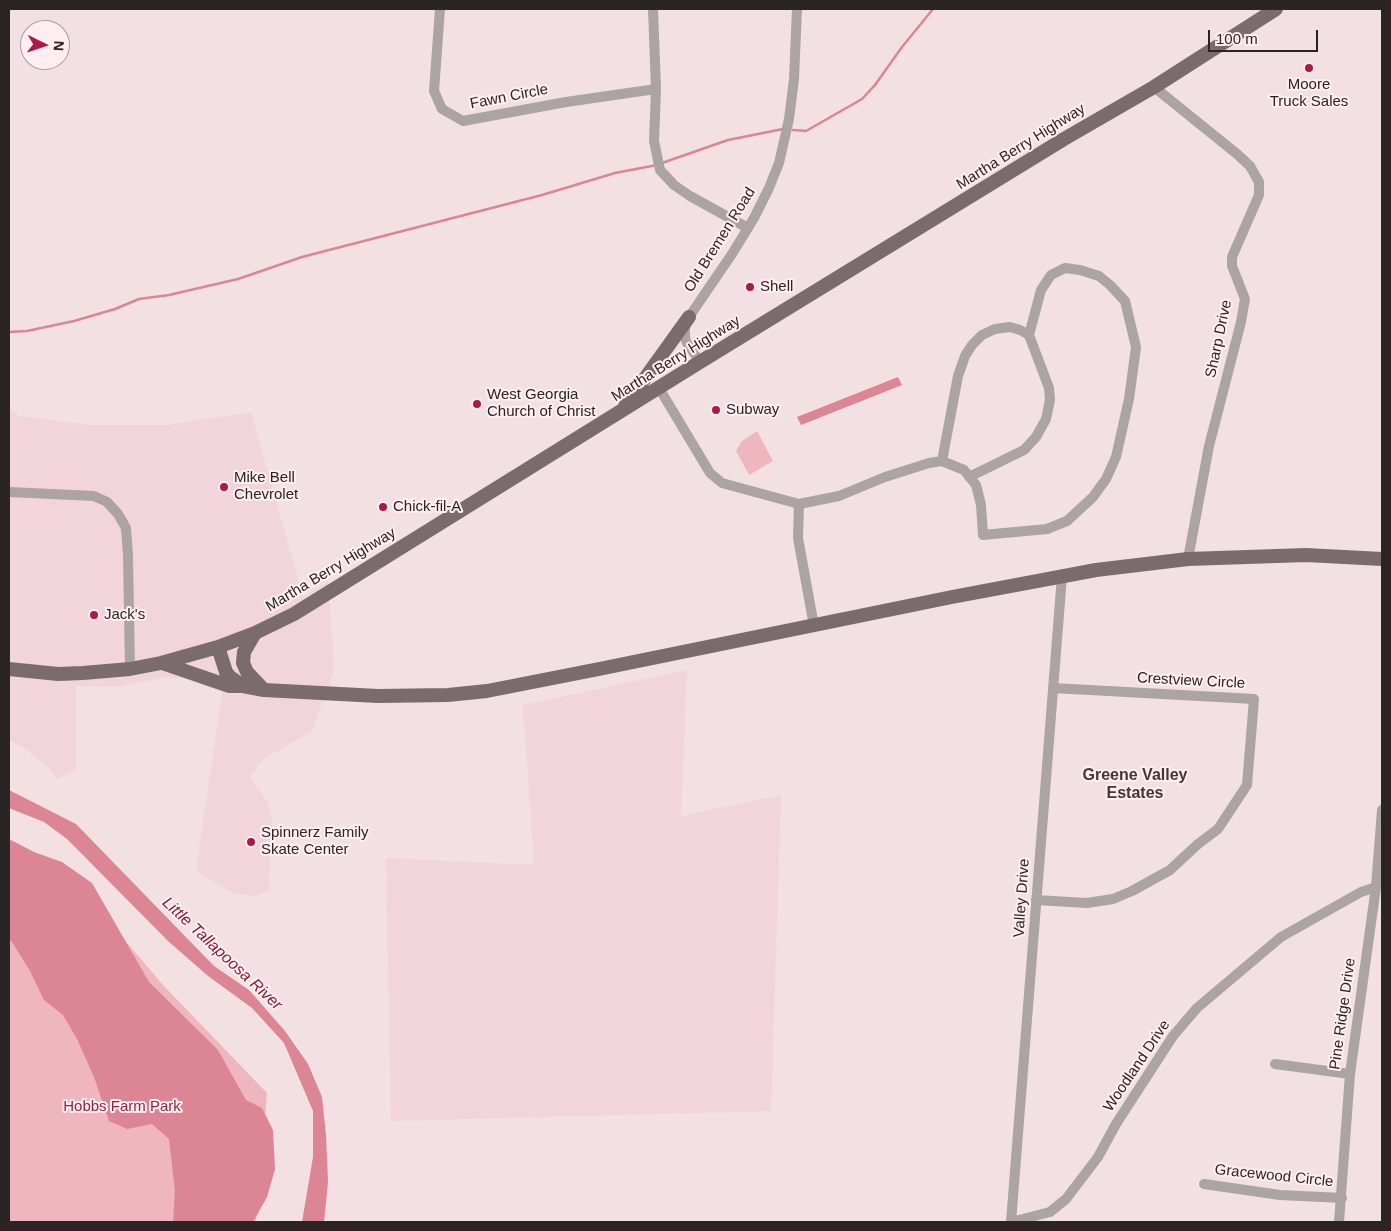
<!DOCTYPE html>
<html>
<head>
<meta charset="utf-8">
<style>
  body { margin:0 }
  #map { position:relative; width:1391px; height:1231px; overflow:hidden; background:#f3e0e2; font-family:Arial,sans-serif }
  canvas { display:block }
  .frame { position:absolute; inset:0; border:10px solid #2b2425; pointer-events:none }
  .north { position:absolute; left:20px; top:20px; width:50px; height:50px; box-sizing:border-box; background:#feeef0; border:1px solid #aa9d9f; border-radius:50%; rotate:94deg; font-size:14px; font-weight:700; line-height:20px; text-align:center; color:#2b2425 }
  .north::after { content:''; display:block; margin:auto; width:18px; height:22px; background:#ab184c; clip-path:polygon(50% 0,100% 100%,50% 72%,0 100%) }
  .scale { position:absolute; left:1208px; top:30px; width:110px; height:22px; box-sizing:border-box; border:2px solid #2b2425; border-top:0; padding-left:6px; font-size:15px; line-height:18px; white-space:nowrap; color:#2b2425; -webkit-text-stroke:4px #feeef0; paint-order:stroke }
</style>
</head>
<body>
<div id="map">
<canvas width="1391" height="1231"></canvas>
<div class="frame"></div>
<div class="north">N</div>
<div class="scale">100 m</div>
</div>
<script>
const ctx = document.querySelector('canvas').getContext('2d');
ctx.lineJoin = 'round';
function paint(path, color) {
  ctx.fillStyle = color;
  ctx.fill(path, 'evenodd');
}
function toPath(rows) {
  const path = new Path2D();
  for (const r of rows) {
    path.moveTo(r[0], r[1]);
    for (let i = 2; i < r.length; i += 2) path.lineTo(r[i], r[i + 1]);
  }
  return path;
}
function trace(path, color, width, dash) {
  ctx.strokeStyle = color;
  ctx.lineWidth = width;
  ctx.lineCap = dash ? 'butt' : 'round';
  ctx.setLineDash(dash || []);
  ctx.stroke(path);
}
function label(font, color, halo, rows, align = 'center') {
  ctx.font = font + ' Arial,sans-serif';
  ctx.lineWidth = 4;
  ctx.setLineDash([]);
  ctx.textBaseline = 'middle';
  ctx.strokeStyle = halo;
  ctx.fillStyle = color;
  for (const [text, x, y, turn = 0] of rows) {
    ctx.save();
    ctx.translate(x, y);
    ctx.rotate((+turn || 0) * Math.PI / 180);
    ctx.textAlign = isNaN(turn) ? turn : align;
    if (halo) ctx.strokeText(text, 0, 0);
    ctx.fillText(text, 0, 0);
    ctx.restore();
  }
}
const built = toPath([
  [9,409,19,416,91,425,167,425,251,412,303,597,328,582,334,671,312,731,262,760,250,777,267,801,272,821,269,890,256,896,233,893,196,871,222,692,183,678,165,677,121,687,76,686,76,769,57,779,51,770,26,749,9,740],
  [687,670,681,816,781,795,771,1111,391,1121,386,858,534,865,523,705]
]);
const green = toPath([
  [757,431,773,461,749,475,736,451,741,442],
  [9,845,69,875,163,985,267,1093,256,1222,9,1222]
]);
const water = toPath([
  [898,377,902,385,801,425,797,417],
  [9,790,76,824,214,966,249,990,285,1031,308,1064,322,1097,326,1135,328,1182,324,1222,302,1222,313,1157,313,1111,284,1043,252,1008,208,976,168,941,67,839,44,822,9,808],
  [9,839,34,852,62,862,92,883,149,982,218,1050,246,1100,262,1108,273,1130,275,1169,267,1197,253,1222,173,1222,175,1191,169,1139,152,1124,127,1129,109,1121,94,1077,77,1039,63,1015,44,1000,30,971,14,945,9,939]
]);
const stream = toPath([
  [793,130,806,131,862,99,875,85,902,47,933,9],
  [662,163,728,140,783,129],
  [9,332,27,331,74,321,115,309,139,299,169,295,238,279,302,257,542,195,615,173,657,165]
]);
const minor = toPath([
  [440,9,434,91,442,109,463,121,566,102,656,89],
  [653,9,656,89,654,141,660,170,674,185,690,196,748,228],
  [1154,87,1237,154,1250,166,1259,182,1259,195,1232,257,1232,266,1245,299,1241,322,1209,446,1188,559],
  [700,362,687,343,685,338,685,327,689,317,732,254,754,218,769,188,779,163,789,119,794,79,797,9],
  [659,388,710,473,722,483,799,504,839,496,885,477,929,463,942,461,964,470,976,485,981,505,983,535,1047,529,1067,521,1093,497,1106,479,1116,457,1129,399,1136,347,1125,301,1110,285,1099,276,1080,270,1065,268,1051,275,1041,290,1029,335],
  [942,461,958,376,965,356,972,345,982,335,995,329,1010,327,1020,330,1029,335,1049,388,1050,400,1046,419,1036,437,1024,450,969,477],
  [9,492,94,496,107,502,118,514,126,528,128,556,130,669],
  [799,504,798,538,814,626],
  [1036,900,1087,903,1113,899,1132,891,1170,870,1198,844,1218,829,1247,785,1254,699,1053,688],
  [1275,1064,1350,1074],
  [1204,1184,1280,1195,1342,1198],
  [1011,1222,1062,576],
  [1011,1222,1050,1212,1066,1199,1098,1157,1116,1124,1173,1036,1197,1008,1281,937,1361,892,1376,887],
  [1339,1222,1350,1074,1376,887,1382,810]
]);
const major = toPath([
  [625,406,689,317],
  [255,633,244,652,243,663,247,672,264,690],
  [218,647,226,672,230,677,243,686],
  [162,663,229,686,243,686,264,690,378,696,448,695,487,691,599,669,952,597,1096,570,1188,559,1306,555,1382,559],
  [9,669,58,674,83,673,130,669,161,663,218,647,255,633,294,614,700,362,1064,139,1154,87,1276,9]
]);
const markers = [
  [1309,68,5,"#ab184c"],
  [750,287,5,"#ab184c"],
  [477,404,5,"#ab184c"],
  [716,410,5,"#ab184c"],
  [224,487,5,"#ab184c"],
  [383,507,5,"#ab184c"],
  [94,615,5,"#ab184c"],
  [251,842,5,"#ab184c"]
];
const poiNames = [
  ["Moore",1309,85,"center"],
  ["Truck Sales",1309,102,"center"],
  ["Shell",760,287],
  ["West Georgia",487,395],
  ["Church of Christ",487,412],
  ["Subway",726,410],
  ["Mike Bell",234,478],
  ["Chevrolet",234,495],
  ["Chick-fil-A",393,507],
  ["Jack's",104,615],
  ["Spinnerz Family",261,833],
  ["Skate Center",261,850]
];
const streetNames = [
  ["Fawn Circle",509,97,-11],
  ["Martha Berry Highway",1021,147,-32],
  ["Old Bremen Road",720,240,-58],
  ["Sharp Drive",1219,339,-78],
  ["Martha Berry Highway",676,359,-32],
  ["Martha Berry Highway",331,570,-31],
  ["Crestview Circle",1191,681,3],
  ["Valley Drive",1022,898,-86],
  ["Pine Ridge Drive",1343,1014,-82],
  ["Woodland Drive",1137,1066,-56],
  ["Gracewood Circle",1274,1176,6]
];
const parkNames = [
  ["Hobbs Farm Park",122,1107]
];
const neighbourhoodNames = [
  ["Greene Valley",1135,776],
  ["Estates",1135,794]
];
const waterNames = [
  ["Little Tallapoosa River",222,954,43]
];
paint(built, '#f2d5da');
paint(green, '#f0b6bf');
paint(water, '#db8595');
trace(stream, '#db8595', 2.5);
trace(minor, '#aba3a4', 10);
trace(major, '#7a6c6e', 14);
for (const [x, y, r, color] of markers) {
  const dot = new Path2D();
  dot.arc(x, y, r, 0, 2 * Math.PI);
  ctx.fillStyle = color;
  ctx.fill(dot);
  trace(dot, '#feeef0', 2);
}
label('15px', '#2b2425', '#feeef0', poiNames, 'left');
label('15px', '#2b2425', '#feeef0', streetNames);
label('15px', '#8b2643', '#feeef0', parkNames);
label('bold 16px', '#443537', '#feeef0', neighbourhoodNames);
label('italic 16px', '#7f1939', '#feeef0', waterNames);
</script>
</body>
</html>
